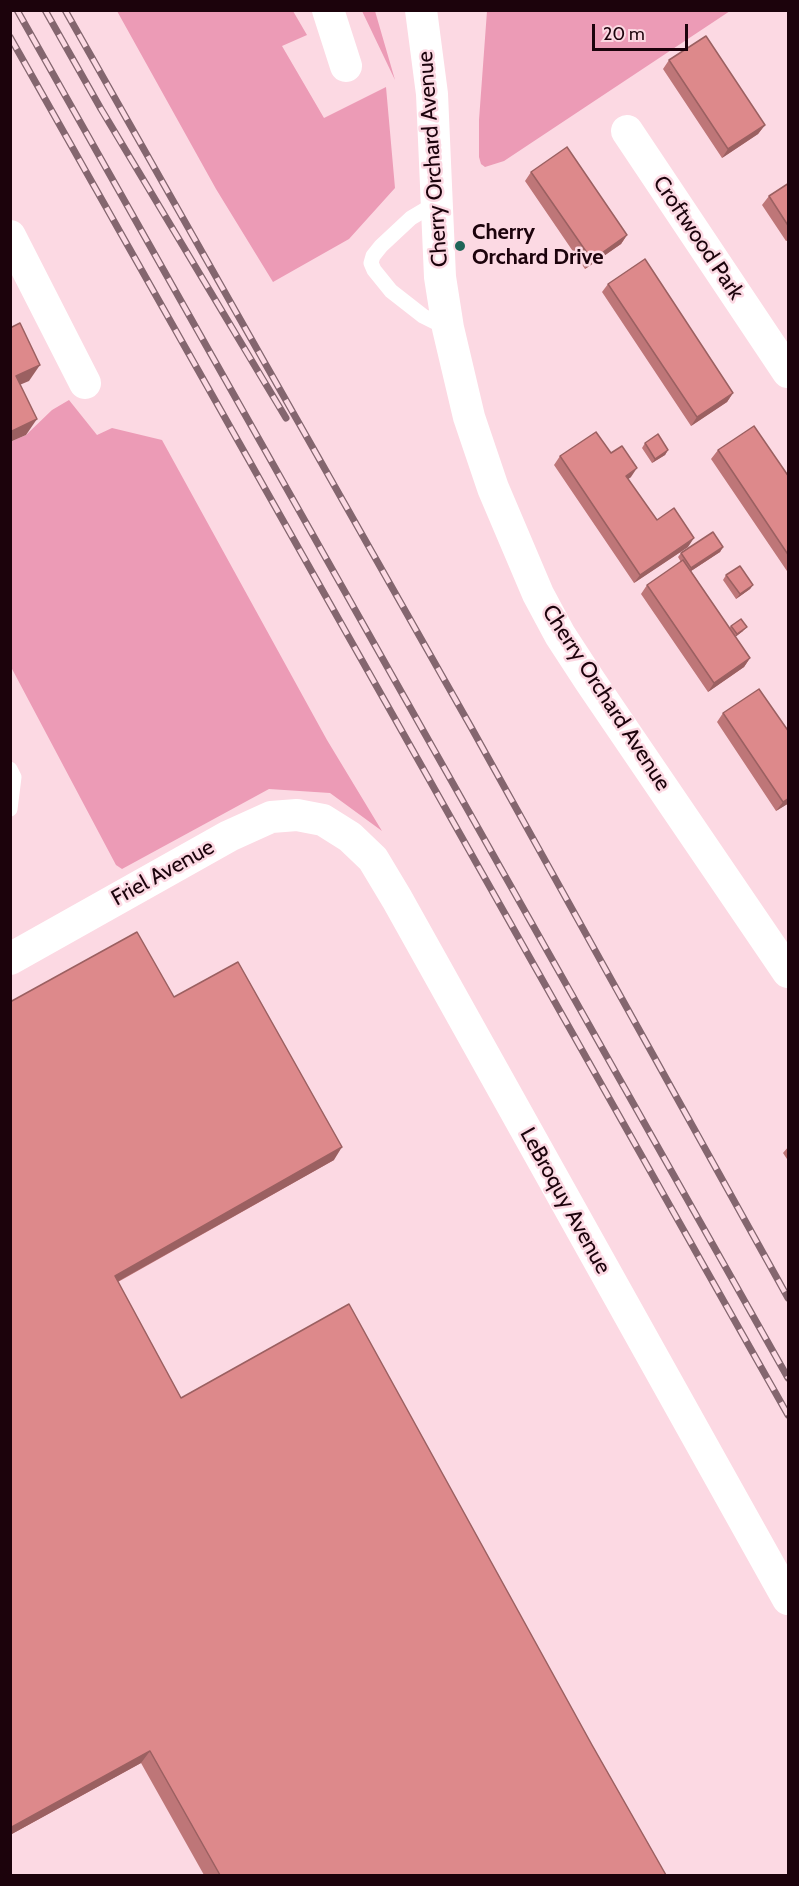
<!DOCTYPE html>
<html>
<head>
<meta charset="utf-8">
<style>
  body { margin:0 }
  #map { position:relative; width:799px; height:1886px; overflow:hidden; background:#fcd9e3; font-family:Cabin,sans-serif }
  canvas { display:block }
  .frame { position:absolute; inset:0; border:12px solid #1c030c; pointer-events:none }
  .scale { position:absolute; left:592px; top:24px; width:96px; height:27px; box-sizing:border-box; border:3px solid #1c030c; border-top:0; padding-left:8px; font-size:18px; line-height:21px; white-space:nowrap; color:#1c030c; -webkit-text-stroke:4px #fcd9e3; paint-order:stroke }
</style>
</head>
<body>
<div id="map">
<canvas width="799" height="1886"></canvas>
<div class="frame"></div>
<div class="scale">20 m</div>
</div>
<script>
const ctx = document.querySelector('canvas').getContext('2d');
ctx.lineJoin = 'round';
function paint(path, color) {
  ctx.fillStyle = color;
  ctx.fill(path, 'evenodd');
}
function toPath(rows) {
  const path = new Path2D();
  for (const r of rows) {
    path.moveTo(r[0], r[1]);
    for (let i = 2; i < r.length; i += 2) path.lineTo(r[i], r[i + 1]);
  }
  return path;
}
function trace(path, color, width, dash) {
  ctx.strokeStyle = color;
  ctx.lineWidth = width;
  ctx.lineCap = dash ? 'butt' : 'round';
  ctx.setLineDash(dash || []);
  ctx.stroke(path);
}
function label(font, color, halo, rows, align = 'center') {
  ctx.font = font + ' Cabin,sans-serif';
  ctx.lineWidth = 5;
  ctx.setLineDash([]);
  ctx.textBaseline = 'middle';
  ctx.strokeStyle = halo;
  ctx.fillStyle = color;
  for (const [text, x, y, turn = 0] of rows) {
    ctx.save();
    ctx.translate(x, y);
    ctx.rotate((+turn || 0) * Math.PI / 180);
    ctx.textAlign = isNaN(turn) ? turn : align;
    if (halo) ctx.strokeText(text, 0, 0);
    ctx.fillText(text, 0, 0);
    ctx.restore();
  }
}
const green = toPath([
  [117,11,293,11,307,35,282,46,324,118,386,87,395,188,349,239,273,282,216,189],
  [362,11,375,11,395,80],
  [487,11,487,10,730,11,504,161,485,167,481,164,479,157,479,120],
  [69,400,97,435,112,428,162,440,327,740,382,831,330,793,269,789,122,869,116,865,11,667,10,442,26,435,52,410]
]);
const lane = toPath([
  [438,202,411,218,381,246,373,256,371,263,374,270,391,291,423,316,447,328],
  [10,769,14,777,10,809]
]);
const street = toPath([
  [328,10,346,66],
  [421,10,432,94,440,277,448,328,469,417,493,488,538,594,560,635,590,681,788,972],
  [627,131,788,372],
  [10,236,85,383],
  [10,959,229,836,271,817,297,815,323,820,350,837,373,859,397,899,788,1599]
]);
const rail = toPath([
  [17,10,788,1378],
  [45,10,101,109,286,418],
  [65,10,471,727,788,1298],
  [10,37,788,1415]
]);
const wall = toPath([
  [669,60,765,125,758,134,722,158,663,69],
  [531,172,627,235,621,244,585,269,525,181],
  [789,183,789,240,786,241,762,205,769,196],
  [608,284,733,393,727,402,691,426,602,292],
  [645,443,668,450,665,455,652,463,642,448],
  [718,450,789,477,789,574,711,459],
  [611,453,631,477,628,479,657,520,688,547,634,583,554,465,560,456],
  [723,547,720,552,691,571,729,628,731,626,743,631,735,637,750,658,744,667,708,692,641,594,647,585,681,562,678,557,681,553],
  [726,575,753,585,750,589,736,599,723,580],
  [723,713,789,732,789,803,776,811,717,722],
  [174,997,334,1160,118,1282,181,1398,592,1745,666,1875,204,1875,141,1763,10,1835,10,1002],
  [789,1146,789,1162,783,1153]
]);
const shadedWall = toPath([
  [765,125,758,134,722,158,728,149],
  [627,235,621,244,585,269,592,260],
  [40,365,29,381,10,389,16,376],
  [733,393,727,402,691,426,697,417],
  [37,419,26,435,10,442,10,432],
  [668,450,665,455,652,463,655,459],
  [637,468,631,477,620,485,626,476],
  [694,538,688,547,634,583,640,575],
  [723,547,720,552,688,573,691,568],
  [753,585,750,589,736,599,740,594],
  [747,627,743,631,734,638,737,634],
  [750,658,744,667,708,692,714,683],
  [789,798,789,803,776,811,783,802],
  [342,1147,334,1160,106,1288,115,1276],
  [150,1751,141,1763,10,1835,10,1828]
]);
const building = toPath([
  [706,36,765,125,728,149,669,60,706,36],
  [567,147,627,235,592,260,531,172,567,147],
  [789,183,789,227,769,196,789,183],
  [645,259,733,393,697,417,608,284,645,259],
  [20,323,40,365,16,376,37,419,10,432,10,328,20,323],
  [754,426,789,477,789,556,718,450,754,426],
  [596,432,611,453,622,446,637,468,626,476,657,520,674,508,694,538,640,575,560,456,596,432],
  [658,434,668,450,655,459,645,443,658,434],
  [713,532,723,547,691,568,681,553,713,532],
  [683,560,750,658,714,683,647,585,683,560],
  [740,566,753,585,740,594,726,575,740,566],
  [741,619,747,627,737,634,731,626,741,619],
  [759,689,789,732,789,798,783,802,723,713,759,689],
  [137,932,174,997,238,962,342,1147,115,1276,181,1398,349,1304,592,1745,666,1875,220,1875,150,1751,10,1828,10,1002,137,932]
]);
const markers = [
  [460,246,6,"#1f6558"]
];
const streetNames = [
  ["Cherry Orchard Avenue",433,159,-94],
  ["Croftwood Park",698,238,56],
  ["Cherry Orchard Avenue",606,698,57],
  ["Friel Avenue",163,873,-29],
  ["LeBroquy Avenue",565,1201,61]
];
const poiNames = [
  ["Cherry",472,233],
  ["Orchard Drive",472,258]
];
paint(green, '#ec9bb6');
trace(lane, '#fff', 15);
trace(street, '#fff', 32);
trace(rail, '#84666f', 7);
trace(rail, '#fcd9e3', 4.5, [14]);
paint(wall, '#be7678');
paint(shadedWall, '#9b6061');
paint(building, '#dd898b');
trace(building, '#9b6061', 1.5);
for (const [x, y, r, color] of markers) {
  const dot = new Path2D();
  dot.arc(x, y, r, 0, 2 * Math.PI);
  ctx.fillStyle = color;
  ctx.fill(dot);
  trace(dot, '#fcd9e3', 2);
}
label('22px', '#1c030c', '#fcd9e3', streetNames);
label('bold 22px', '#1c030c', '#fcd9e3', poiNames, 'left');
</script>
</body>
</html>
